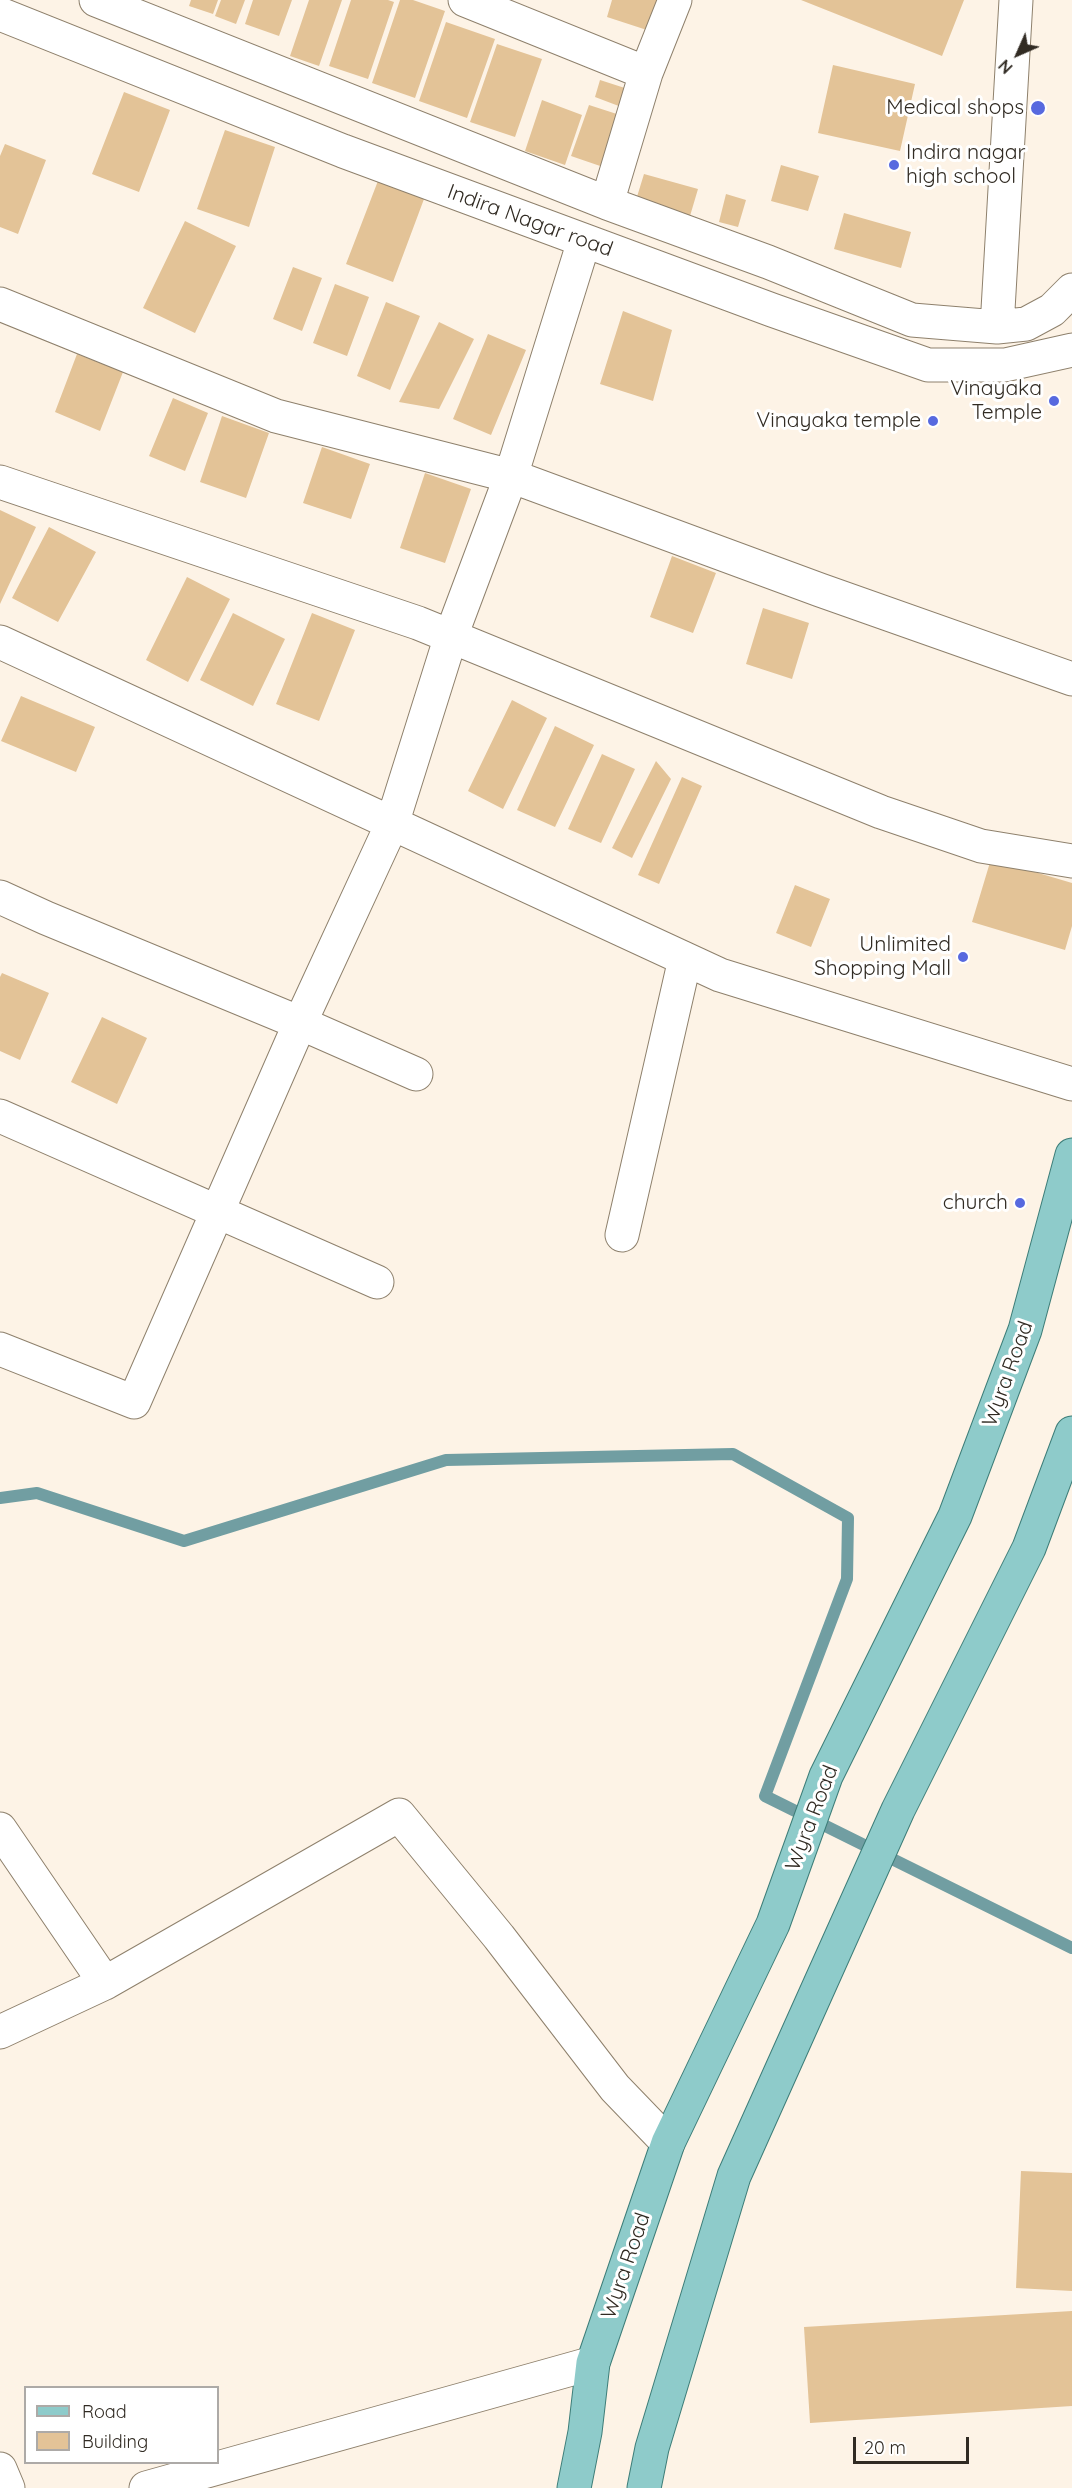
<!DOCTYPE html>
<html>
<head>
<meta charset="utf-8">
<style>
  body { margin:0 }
  #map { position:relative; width:1072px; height:2488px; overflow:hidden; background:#fdf3e6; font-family:Quicksand,sans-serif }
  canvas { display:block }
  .legend { position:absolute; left:24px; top:2386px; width:195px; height:78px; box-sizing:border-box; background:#fff; border:2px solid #adaaa7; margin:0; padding:8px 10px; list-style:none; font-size:18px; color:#312b23 }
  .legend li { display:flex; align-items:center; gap:12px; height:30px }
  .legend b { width:30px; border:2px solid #adaaa7 }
  .north { position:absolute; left:988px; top:24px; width:60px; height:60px; -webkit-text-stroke:4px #fff; paint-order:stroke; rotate:225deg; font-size:16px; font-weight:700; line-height:24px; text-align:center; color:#312b23 }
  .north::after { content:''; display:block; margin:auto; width:21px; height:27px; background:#312b23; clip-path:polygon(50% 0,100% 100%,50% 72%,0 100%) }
  .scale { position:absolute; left:853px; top:2437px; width:116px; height:27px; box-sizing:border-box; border:3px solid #312b23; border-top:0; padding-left:8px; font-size:18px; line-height:21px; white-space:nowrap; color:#312b23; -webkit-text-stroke:4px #fff; paint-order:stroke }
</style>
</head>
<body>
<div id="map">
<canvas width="1072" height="2488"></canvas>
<ul class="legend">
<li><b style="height:8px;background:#8ecbca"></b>Road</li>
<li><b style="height:16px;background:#e3c397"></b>Building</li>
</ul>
<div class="north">N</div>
<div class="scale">20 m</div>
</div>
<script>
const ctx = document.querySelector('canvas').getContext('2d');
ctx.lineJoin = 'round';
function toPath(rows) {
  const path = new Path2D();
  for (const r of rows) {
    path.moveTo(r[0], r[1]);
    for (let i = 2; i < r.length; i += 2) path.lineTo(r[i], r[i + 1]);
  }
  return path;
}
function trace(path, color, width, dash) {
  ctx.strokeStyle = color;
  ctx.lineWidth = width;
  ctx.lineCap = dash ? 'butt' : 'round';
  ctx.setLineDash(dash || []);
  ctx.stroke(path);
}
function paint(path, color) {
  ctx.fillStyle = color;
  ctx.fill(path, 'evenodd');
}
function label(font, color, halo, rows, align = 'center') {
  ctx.font = font + ' Quicksand,sans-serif';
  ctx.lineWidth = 6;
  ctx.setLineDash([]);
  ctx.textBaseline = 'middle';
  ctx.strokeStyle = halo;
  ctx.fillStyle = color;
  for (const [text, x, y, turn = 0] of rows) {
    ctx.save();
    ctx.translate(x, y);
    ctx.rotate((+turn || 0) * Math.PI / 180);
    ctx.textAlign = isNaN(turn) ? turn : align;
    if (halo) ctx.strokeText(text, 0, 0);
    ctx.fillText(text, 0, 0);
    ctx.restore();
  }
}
const stream = toPath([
  [0,1498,37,1493,184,1541,446,1460,733,1454,848,1518,847,1579,765,1796,1072,1948]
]);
const building = toPath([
  [191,0,218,0,213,14,189,6],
  [221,0,245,0,236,24,215,16],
  [253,0,292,0,279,36,245,24],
  [309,0,342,0,319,66,290,56],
  [351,0,388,0,394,2,368,79,329,66],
  [400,0,413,0,445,11,415,98,372,83],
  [612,0,664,0,653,32,607,17],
  [801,0,964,0,942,56],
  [446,22,495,39,467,118,419,101],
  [497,44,542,59,515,137,470,122],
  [833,65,915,84,900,151,818,133],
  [600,80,631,90,624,108,595,97],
  [124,92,170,110,139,192,92,174],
  [542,100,582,115,565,165,525,151],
  [589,105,623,116,606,168,571,156],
  [225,130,275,147,249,227,197,209],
  [5,144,46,160,18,234,0,227,0,156],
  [781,165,819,176,808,211,771,201],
  [381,173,427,191,393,282,346,264],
  [644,174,698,189,690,216,636,200],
  [726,194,746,200,738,227,719,222],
  [844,213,911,232,901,268,834,249],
  [185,221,236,246,195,333,143,308],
  [293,267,322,278,302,331,273,319],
  [335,284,369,297,347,356,313,343],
  [386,302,420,316,390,390,357,376],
  [623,311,672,330,653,401,600,384],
  [439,322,474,339,439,409,399,402],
  [488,334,526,350,491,435,453,419],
  [77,354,123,372,100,431,55,412],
  [173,398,208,413,185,471,149,456],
  [222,416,269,433,246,498,200,482],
  [322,447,370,464,351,519,303,503],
  [425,473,471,489,445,563,400,548],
  [0,510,36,527,0,604],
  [49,527,96,552,58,622,12,598],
  [672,556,716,573,693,633,650,617],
  [187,577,230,599,188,682,146,660],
  [763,608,809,623,792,679,746,664],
  [233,613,285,639,253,706,200,680],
  [312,613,355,630,319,721,276,704],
  [21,696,95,727,76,772,1,741],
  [512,700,547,718,503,809,468,791],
  [555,726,594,745,555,827,517,810],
  [602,754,635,769,601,843,568,829],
  [656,761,671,779,632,858,612,848],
  [682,777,702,786,659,884,638,875],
  [991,859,1072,883,1072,926,1065,950,972,922],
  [795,885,830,899,811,947,776,933],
  [2,973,49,993,20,1060,0,1051,0,977],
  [102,1017,147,1038,117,1104,71,1082],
  [1021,2171,1072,2173,1072,2291,1016,2288],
  [1072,2311,1072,2406,810,2423,804,2327]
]);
const minor = toPath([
  [96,0,607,203,768,262,912,320,997,327,1026,324,1052,310,1072,290],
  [465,0,646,73],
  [0,14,343,151,772,310,928,365,1005,365,1072,350],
  [607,203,646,73,675,0],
  [0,304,276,416,511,476,820,590,1072,679],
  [997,327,1016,0],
  [0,482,418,623,881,812,981,846,1072,861],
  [0,642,720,975,1072,1084],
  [0,897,46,918,300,1023,416,1074],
  [0,1116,377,1282],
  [622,1235,685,959],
  [0,1349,134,1402,300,1023,392,824,451,636,511,476,584,241],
  [0,1829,105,1983],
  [0,2032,105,1983,399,1815,499,1937,615,2088,668,2143],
  [0,2469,8,2488],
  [146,2488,593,2363]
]);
const major = toPath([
  [574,2488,585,2432,593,2363,668,2143,773,1924,826,1776,955,1516,1025,1330,1072,1155],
  [644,2488,652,2448,734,2176,898,1810,1029,1548,1072,1433]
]);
const markers = [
  [1038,108,8,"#5769df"],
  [894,165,6,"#5769df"],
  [1054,401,6,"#5769df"],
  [933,421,6,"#5769df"],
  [963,957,6,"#5769df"],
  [1020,1203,6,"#5769df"]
];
const poiNames = [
  ["Medical shops",1024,108],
  ["Indira nagar",906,153,"left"],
  ["high school",906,177,"left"],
  ["Vinayaka",1042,389],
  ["Temple",1042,413],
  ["Vinayaka temple",921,421],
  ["Unlimited",951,945],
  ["Shopping Mall",951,969],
  ["church",1008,1203]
];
const streetNames = [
  ["Indira Nagar road",530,221,20],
  ["Wyra Road",1008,1374,-70],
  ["Wyra Road",812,1818,-69],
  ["Wyra Road",626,2266,-71]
];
trace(stream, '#719ea2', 12);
paint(building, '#e3c397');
trace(minor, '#8e806c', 35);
trace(major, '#3d7d78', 35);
trace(minor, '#fff', 33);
trace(major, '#8ecbca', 33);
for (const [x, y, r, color] of markers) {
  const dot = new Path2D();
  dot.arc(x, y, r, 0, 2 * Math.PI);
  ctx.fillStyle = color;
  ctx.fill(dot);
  trace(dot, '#fff', 2);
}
label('21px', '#312b23', '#fff', poiNames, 'right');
label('21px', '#312b23', '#fff', streetNames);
</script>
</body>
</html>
